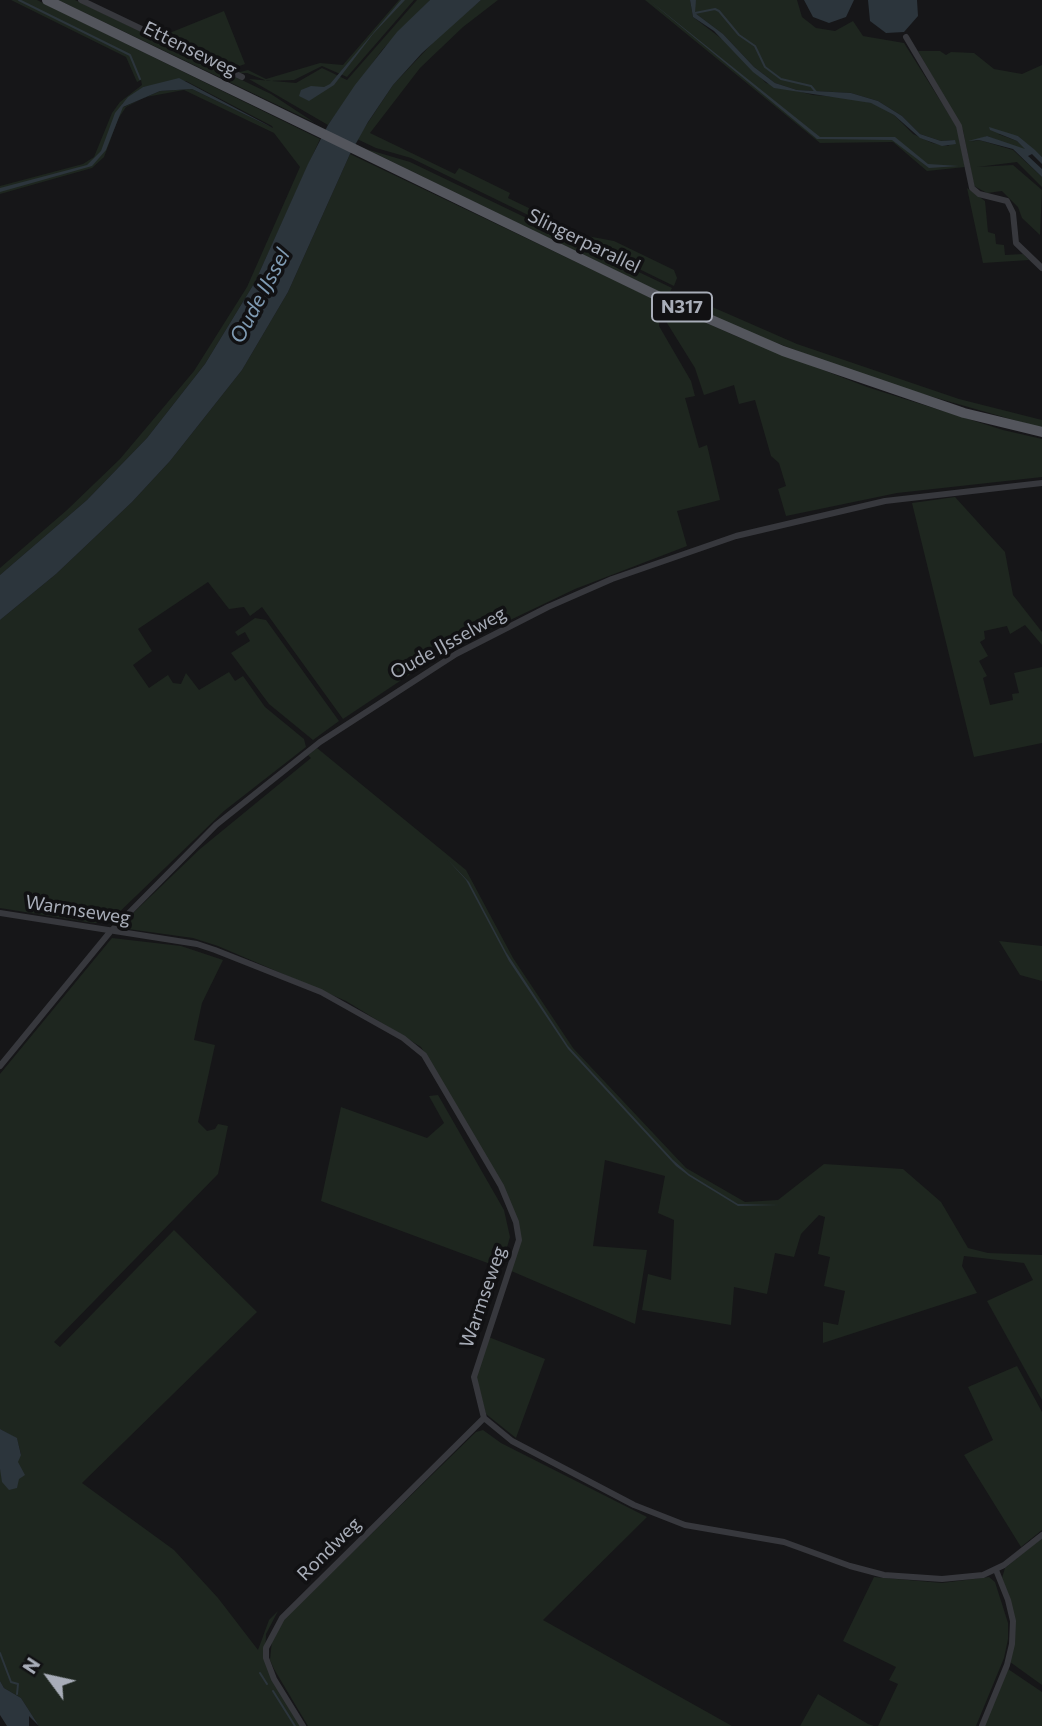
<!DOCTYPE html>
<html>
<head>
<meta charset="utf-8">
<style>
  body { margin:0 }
  #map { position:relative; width:1042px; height:1726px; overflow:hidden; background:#161618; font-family:Commissioner,sans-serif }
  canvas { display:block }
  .north { position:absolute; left:14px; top:1642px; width:70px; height:70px; -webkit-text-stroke:5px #111113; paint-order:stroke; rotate:303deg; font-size:19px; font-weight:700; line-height:28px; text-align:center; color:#a8adb8 }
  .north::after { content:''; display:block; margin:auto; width:24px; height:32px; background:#a8adb8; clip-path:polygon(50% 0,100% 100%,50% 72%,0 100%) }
</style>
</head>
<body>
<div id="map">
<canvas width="1042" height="1726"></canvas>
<div class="north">N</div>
</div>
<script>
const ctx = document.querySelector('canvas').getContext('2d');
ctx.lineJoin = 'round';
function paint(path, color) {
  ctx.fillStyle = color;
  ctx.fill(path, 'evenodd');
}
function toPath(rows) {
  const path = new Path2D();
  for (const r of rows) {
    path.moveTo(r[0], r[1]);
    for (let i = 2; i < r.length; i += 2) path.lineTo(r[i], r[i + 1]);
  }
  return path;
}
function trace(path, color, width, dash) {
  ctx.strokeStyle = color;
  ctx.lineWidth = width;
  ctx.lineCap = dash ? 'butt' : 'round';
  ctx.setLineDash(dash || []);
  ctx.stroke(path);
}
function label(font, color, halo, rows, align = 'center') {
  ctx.font = font + ' Commissioner,sans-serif';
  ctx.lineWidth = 7;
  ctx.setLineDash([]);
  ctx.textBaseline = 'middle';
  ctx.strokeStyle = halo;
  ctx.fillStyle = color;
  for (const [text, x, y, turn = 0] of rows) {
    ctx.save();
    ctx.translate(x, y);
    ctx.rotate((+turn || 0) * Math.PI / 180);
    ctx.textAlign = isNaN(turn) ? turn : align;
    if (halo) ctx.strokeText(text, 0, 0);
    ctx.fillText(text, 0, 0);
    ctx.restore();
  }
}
const green = toPath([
  [11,0,37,0,320,139,255,282,205,364,147,438,87,500,0,575,0,568,67,510,120,459,194,371,247,287,300,167,274,133,184,90,146,97,126,107,118,119,104,157,92,168,0,194,0,186,83,164,94,157,112,113,120,102,142,85,141,80,137,82,126,57],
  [186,81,272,126,273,128,192,89,160,91,124,107,122,104,143,87],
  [58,0,75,0,271,94,315,123],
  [399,0,414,0,347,77,322,66,294,80,267,81,247,73,236,73,248,70,266,79,320,63,343,65],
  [417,0,430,0,382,50,328,125,249,79,296,83,322,68,347,80],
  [481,0,498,0,463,27,420,68,370,133,455,174,459,168,510,193,508,198,587,236,614,241,674,270,677,278,674,286,411,158,376,148,357,139,393,85,442,33],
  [645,0,690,0,693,17,726,42,766,83,813,95,851,98,875,104,894,115,913,134,932,143,948,146,955,140,941,141,920,134,902,116,878,101,851,93,797,90,775,83,754,67,723,34,695,13,693,7,696,0,797,0,802,17,816,28,835,31,853,21,863,36,904,43,957,127,965,167,927,171,893,142,820,143],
  [224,11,245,64,231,69,167,34],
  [918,51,940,51,946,55,951,52,974,53,994,69,1022,74,1042,65,1042,157,1018,136,998,134,1017,141,1026,149,1021,150,987,136,971,142,979,140,1013,150,1042,177,1042,187,1017,162,977,167,1013,165,1042,190,1040,235,1022,218,1018,207,1002,191,987,193,974,186,963,130],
  [366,149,410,162,672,288,668,296],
  [350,154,664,304,659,314,659,326,691,381,695,396,685,398,699,448,707,445,720,500,677,511,687,546,575,589,483,633,418,669,343,719,262,607,250,616,244,607,229,609,208,582,138,629,152,651,133,665,149,688,168,675,173,683,181,684,186,673,199,690,229,672,235,681,243,676,265,707,304,739,306,747,224,811,108,923,93,923,0,908,0,620,56,574,132,502,170,461,242,370,288,292],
  [967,188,985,201,988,232,995,234,996,244,1004,245,1005,255,1023,254,1029,260,983,263],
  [678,292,797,344,959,399,1042,420,1042,428,870,379,741,329,675,299],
  [671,307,738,337,867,387,1003,430,1042,439,1042,477,897,493,786,516,778,489,786,486,779,463,771,456,755,400,739,404,734,385,704,395,695,368,667,323],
  [955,497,1005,552,1013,595,1042,632,1042,645,1025,625,1010,634,1007,626,984,631,985,639,980,642,988,656,979,661,987,676,983,678,990,705,1013,700,1012,694,1019,693,1014,673,1042,667,1042,743,974,757,912,503],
  [255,618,266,620,339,721,313,740,269,704,231,653,250,641,245,632,238,636,235,632],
  [317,748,466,870,513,958,573,1048,686,1168,745,1202,778,1200,824,1164,903,1169,941,1202,968,1248,988,1253,1042,1255,1042,1400,987,1301,1033,1280,1024,1263,964,1256,962,1266,977,1293,823,1343,823,1322,838,1325,845,1291,824,1286,830,1257,818,1254,825,1217,819,1215,801,1234,794,1257,775,1253,767,1294,734,1287,731,1325,642,1310,648,1274,671,1280,674,1220,658,1213,665,1176,605,1160,593,1246,647,1250,635,1324,509,1270,520,1236,486,1157,421,1047,346,1001,218,946,193,938,121,928,127,919,200,849,311,758,308,755],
  [112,938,181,946,223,960,202,1003,194,1040,215,1045,198,1122,207,1131,215,1129,218,1124,228,1126,218,1174,54,1342,60,1347,174,1230,257,1312,82,1483,174,1550,218,1598,258,1650,269,1620,278,1611,266,1634,265,1661,302,1726,39,1726,21,1698,4,1688,0,1681,0,1469,3,1475,21,1454,17,1439,0,1429,0,1074],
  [999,941,1042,946,1042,981,1020,975],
  [438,1095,504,1210,510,1237,501,1268,321,1201,341,1107,427,1138,444,1123,429,1096],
  [486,1336,545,1359,516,1438,486,1414,476,1377],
  [1017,1366,1042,1412,1042,1530,1021,1547,964,1455,993,1440,968,1387],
  [483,1430,501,1443,647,1517,543,1620,732,1726,308,1726,274,1669,270,1660,272,1640,286,1617,476,1432],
  [1042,1538,1042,1685,1010,1662,1014,1643,1010,1599,1002,1578,1005,1568],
  [874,1577,942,1583,989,1577,995,1582,1008,1623,1008,1639,1004,1658,976,1726,878,1726,898,1684,889,1680,896,1667,843,1641],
  [1008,1669,1042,1692,1042,1726,984,1726],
  [818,1694,868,1724,874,1726,800,1726]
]);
const water = toPath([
  [401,0,405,0,373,34,334,85,309,101,299,96,301,90,311,86,324,87,330,84],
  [430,0,481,0,422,53,393,85,368,122,350,154,288,292,242,370,170,461,132,502,56,574,0,620,0,575,87,500,147,438,205,364,255,282,308,164,328,125,355,85,397,32],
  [649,0,820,137,895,137,928,164,959,166,929,168,892,140,817,139],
  [690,0,696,0,695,13,723,34,754,67,775,83,797,90,851,93,878,101,902,116,920,134,941,141,955,140,956,144,942,146,920,138,894,115,871,103,774,88,753,72,714,31,693,17],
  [804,0,854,0,846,17,829,23,813,17],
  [868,0,917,0,918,16,904,32,886,33,870,21],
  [179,78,273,128,192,89,160,91,123,107,106,150,92,166,0,192,0,188,87,165,101,151,115,113,128,97,143,87],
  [989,127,1018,136,1035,150,1042,157,1042,164,1032,154,1028,156,1042,169,1042,177,1013,149,979,140,968,141,987,136,1025,149,1017,141,990,130],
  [447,859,469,882,506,952,568,1046,673,1160,689,1174,738,1204,780,1205,738,1206,689,1176,676,1166,568,1049,509,961,466,880],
  [0,1429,17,1438,21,1455,18,1462,25,1475,19,1479,17,1488,9,1490,2,1482,0,1469],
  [0,1681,4,1688,21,1698,39,1726,29,1716,29,1726,7,1726,0,1715]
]);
const stream = toPath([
  [19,0,130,55,140,79],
  [695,13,715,9,719,11,739,35,755,46,765,67,781,79,811,86,816,92],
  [0,1653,11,1682,18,1684,17,1694],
  [260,1673,267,1684],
  [273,1691,295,1726]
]);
const street = toPath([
  [81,0,242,77],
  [906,37,959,126,972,188,979,194,1007,201,1013,213,1016,243,1042,268],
  [0,913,197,944,215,950,321,992,403,1038,424,1055,501,1186,516,1222,519,1240,474,1377,484,1418,512,1441,634,1505,685,1525,784,1542,850,1566,884,1575,942,1579,983,1575,1004,1565,1042,1535],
  [0,1066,110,932,216,825,320,742,456,654,548,607,612,579,736,536,885,501,1042,483],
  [303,1726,274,1679,266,1658,266,1648,282,1618,484,1418],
  [982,1726,1007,1665,1012,1644,1013,1621,1008,1600,996,1570]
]);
const primary = toPath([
  [47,0,668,301,783,351,964,413,1042,432]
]);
const shields = [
  [682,307,60]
];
const shieldNames = [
  ["N317",682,307]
];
const streetNames = [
  ["Ettenseweg",190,49,26],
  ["Slingerparallel",584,241,26],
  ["Oude IJsselweg",448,643,-29],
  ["Warmseweg",78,910,9],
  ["Warmseweg",483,1297,-71],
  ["Rondweg",329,1549,-45]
];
const waterNames = [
  ["Oude IJssel",260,296,-62]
];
paint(green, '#1e261f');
paint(water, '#2c353c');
trace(stream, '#2c353c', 2);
trace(street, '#37383d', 6);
trace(primary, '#53555c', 10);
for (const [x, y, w] of shields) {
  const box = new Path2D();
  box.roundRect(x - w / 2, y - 14.5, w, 29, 5);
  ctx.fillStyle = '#111113';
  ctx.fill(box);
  trace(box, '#a8adb8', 2);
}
label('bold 18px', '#a8adb8', null, shieldNames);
label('19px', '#a8adb8', '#111113', streetNames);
label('italic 21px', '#7f9bb3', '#111113', waterNames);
</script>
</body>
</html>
